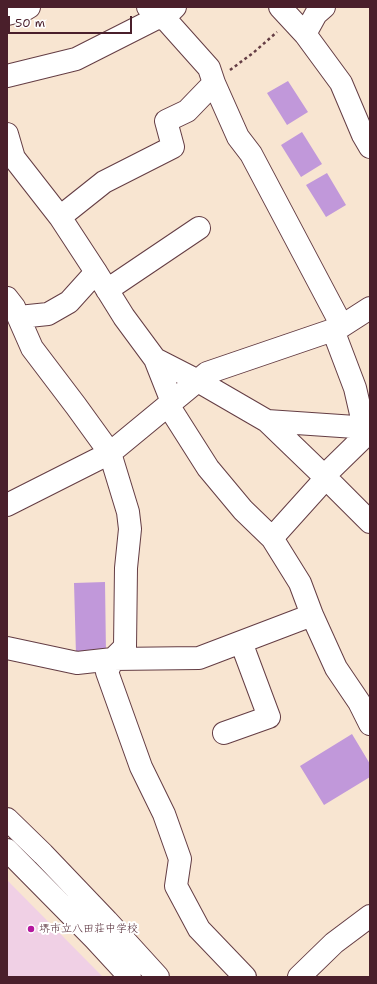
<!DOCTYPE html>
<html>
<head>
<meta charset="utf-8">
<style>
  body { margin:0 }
  #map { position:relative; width:377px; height:984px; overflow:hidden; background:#f8e5d1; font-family:"Shantell Sans",sans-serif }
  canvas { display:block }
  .frame { position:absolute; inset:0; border:8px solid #4a1f2b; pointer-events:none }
  .scale { position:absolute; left:8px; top:16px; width:124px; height:18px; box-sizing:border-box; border:2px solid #4a1f2b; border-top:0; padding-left:5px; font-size:12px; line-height:14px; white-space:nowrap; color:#4a1f2b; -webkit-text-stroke:3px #fff; paint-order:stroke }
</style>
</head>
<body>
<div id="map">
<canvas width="377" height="984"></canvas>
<div class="frame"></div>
<div class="scale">50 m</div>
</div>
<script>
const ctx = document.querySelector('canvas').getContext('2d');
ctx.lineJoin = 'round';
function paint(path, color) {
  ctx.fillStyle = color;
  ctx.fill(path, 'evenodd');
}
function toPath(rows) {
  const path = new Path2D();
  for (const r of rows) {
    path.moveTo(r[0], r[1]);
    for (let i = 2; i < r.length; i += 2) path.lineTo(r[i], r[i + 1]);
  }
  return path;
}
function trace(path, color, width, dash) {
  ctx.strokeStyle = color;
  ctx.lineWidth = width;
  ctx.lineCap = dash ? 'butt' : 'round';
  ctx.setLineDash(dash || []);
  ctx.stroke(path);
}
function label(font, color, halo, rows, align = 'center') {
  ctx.font = font + ' "Shantell Sans","Klee One",sans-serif';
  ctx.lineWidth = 4;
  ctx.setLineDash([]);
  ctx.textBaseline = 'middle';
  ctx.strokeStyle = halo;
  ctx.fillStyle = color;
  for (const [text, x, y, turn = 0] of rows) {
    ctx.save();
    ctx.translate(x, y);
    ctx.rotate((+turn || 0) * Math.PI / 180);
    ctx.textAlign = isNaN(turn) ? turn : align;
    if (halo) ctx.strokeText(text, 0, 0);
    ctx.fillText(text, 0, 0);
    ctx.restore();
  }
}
const built = toPath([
  [7,880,103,977,7,977]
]);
const building = toPath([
  [288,81,308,112,287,125,267,93],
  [302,132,322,164,301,177,281,145],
  [327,173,346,205,326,217,306,185],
  [105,582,106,654,76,655,74,583],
  [352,734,370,764,370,777,324,805,300,766]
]);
const path = toPath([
  [230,70,253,53,277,32]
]);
const minor = toPath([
  [148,7,159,17,167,21,209,68,214,83,238,137,251,154,342,326],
  [280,7,305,34,341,83,363,135,370,147],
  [7,14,24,10,29,7],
  [305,34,316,14,324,7],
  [7,76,76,59,159,17,171,11,175,7],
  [7,134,14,158,60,217,96,272,124,317,155,359,172,402],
  [60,217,104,182,173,147,166,121,187,111,214,83],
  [107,290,199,228],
  [7,298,14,307,32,348,76,406,110,453,128,512,130,529,126,568,125,647,113,659,107,672,141,767,164,814,180,859,176,886,199,929,245,977],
  [19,317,48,314,69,302,96,272],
  [333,330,355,388,364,427],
  [155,359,198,381,267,421,324,476,370,522],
  [168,405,208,468,243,510,272,538,300,583,312,615,336,668,359,702,370,724],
  [267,421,370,428],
  [324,476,370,431],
  [7,505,110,453,207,373,333,330,342,326,370,308],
  [272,538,326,478],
  [7,648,77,663,113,659,199,658,312,615],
  [224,733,269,717,241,642],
  [7,819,43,854,107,921,158,977],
  [7,850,95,939,130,977],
  [299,977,334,943,370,916]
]);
const markers = [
  [31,929,4,"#b5179e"]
];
const poiNames = [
  ["堺市立八田荘中学校",39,929]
];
paint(built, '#f0d0e5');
paint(building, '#c198da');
trace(minor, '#643d44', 24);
trace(path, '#643d44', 2.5, [3, 3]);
trace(minor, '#fff', 22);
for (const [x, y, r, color] of markers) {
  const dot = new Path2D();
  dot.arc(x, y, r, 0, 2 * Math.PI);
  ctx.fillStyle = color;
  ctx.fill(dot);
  trace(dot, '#fff', 1.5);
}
label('11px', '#4a1f2b', '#fff', poiNames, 'left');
</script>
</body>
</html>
